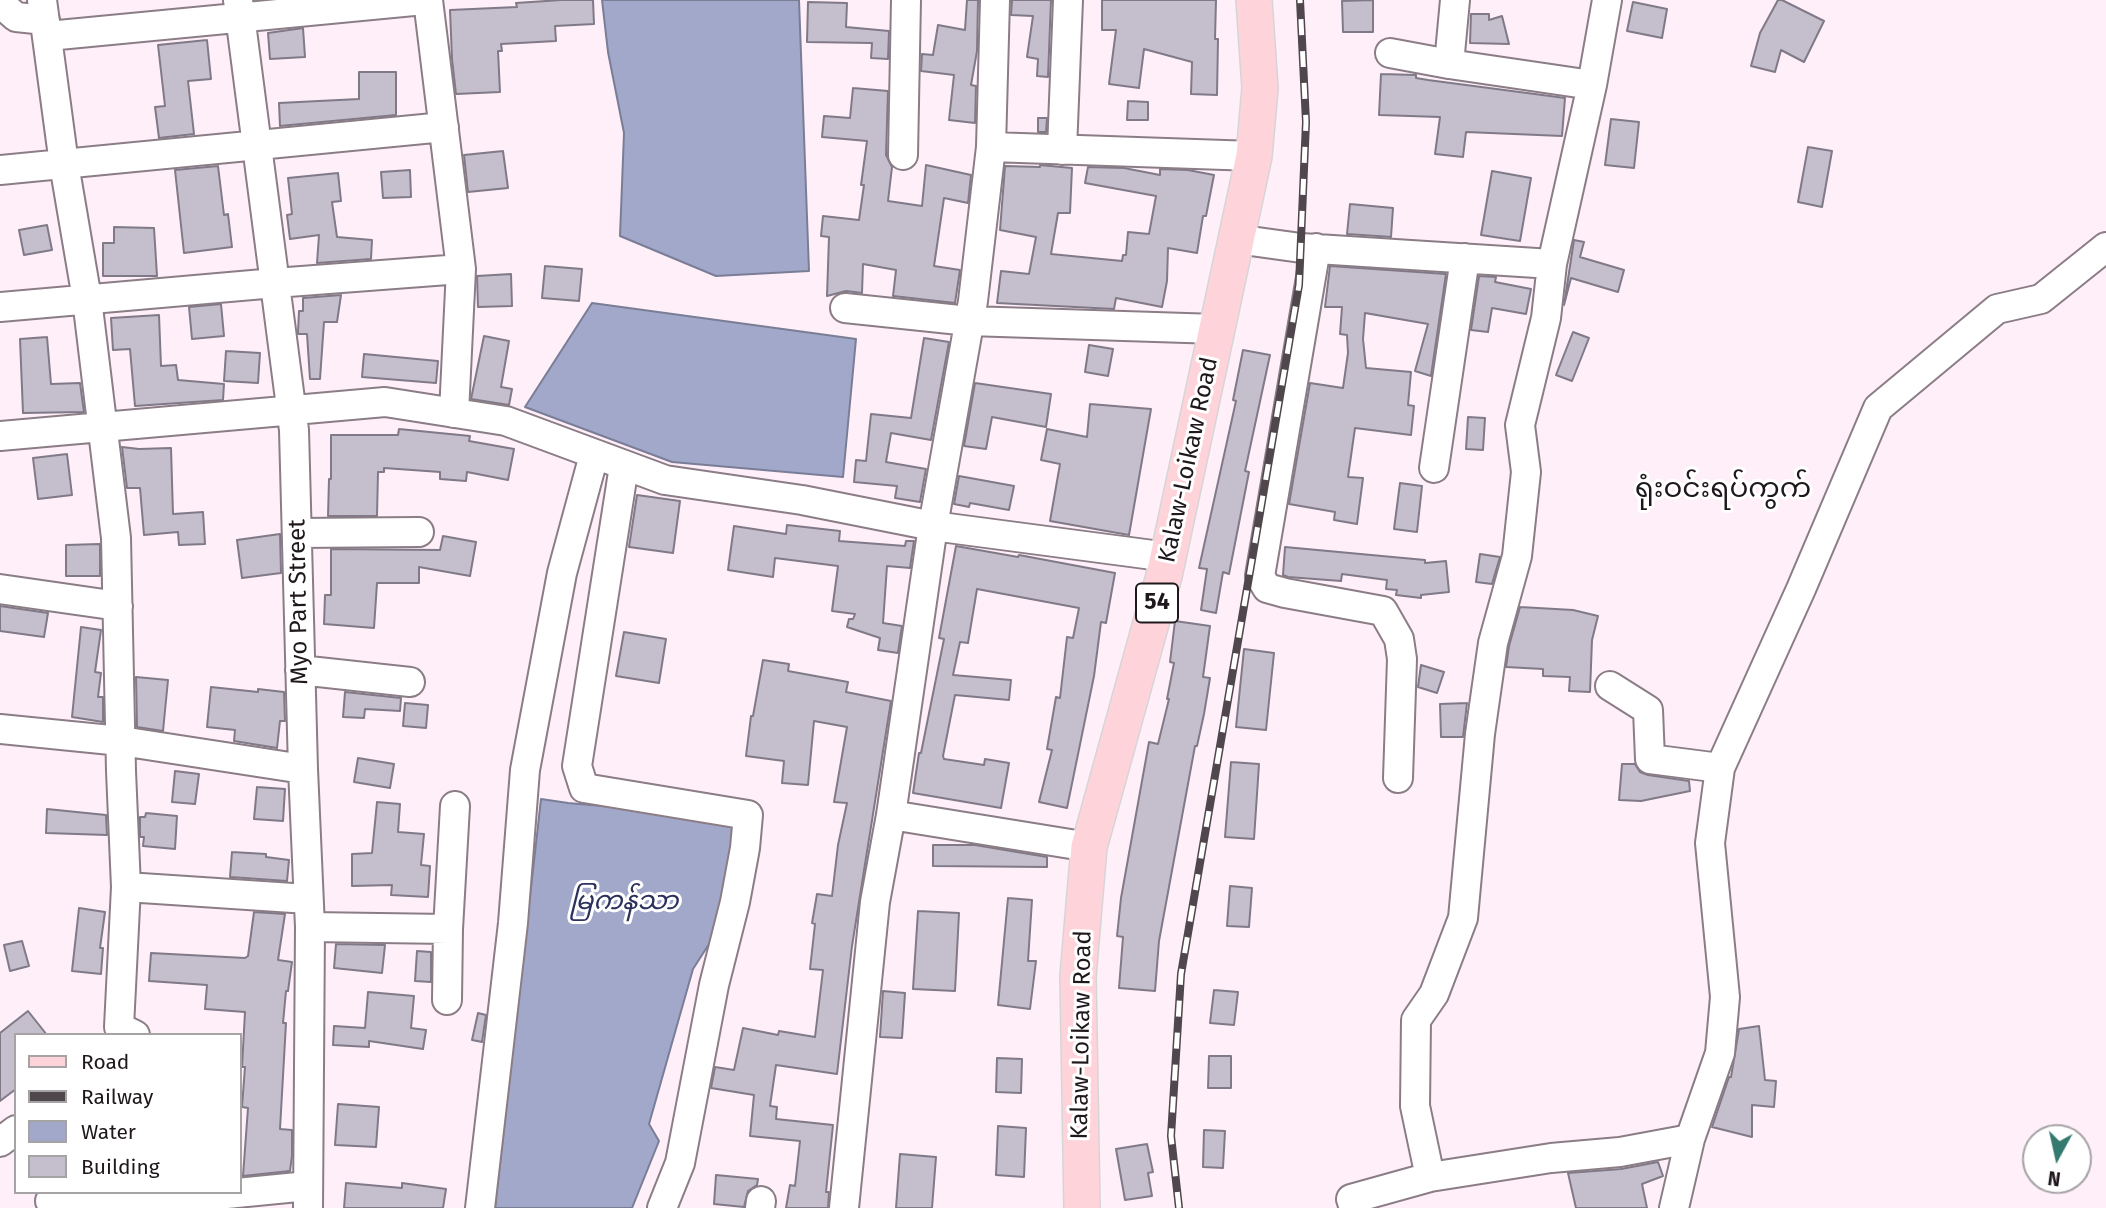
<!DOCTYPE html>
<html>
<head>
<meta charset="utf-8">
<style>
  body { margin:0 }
  #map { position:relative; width:2106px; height:1208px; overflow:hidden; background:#ffeff9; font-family:"Fira Sans",sans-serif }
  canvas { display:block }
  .legend { position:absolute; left:14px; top:1033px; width:228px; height:161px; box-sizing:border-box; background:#fff; border:2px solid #a5a3a4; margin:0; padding:9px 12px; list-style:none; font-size:21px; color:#1e181c }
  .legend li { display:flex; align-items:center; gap:14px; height:35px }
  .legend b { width:35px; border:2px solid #a5a3a4 }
  .north { position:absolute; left:2022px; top:1124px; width:70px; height:70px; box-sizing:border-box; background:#fff; border:2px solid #a5a3a4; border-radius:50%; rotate:188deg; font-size:19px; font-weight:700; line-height:28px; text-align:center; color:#1e181c }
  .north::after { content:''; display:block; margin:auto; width:24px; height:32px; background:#347a70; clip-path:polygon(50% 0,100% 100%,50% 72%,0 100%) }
</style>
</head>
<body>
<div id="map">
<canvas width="2106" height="1208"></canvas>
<ul class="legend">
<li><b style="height:9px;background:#fed4da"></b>Road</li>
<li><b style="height:9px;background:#4f474c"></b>Railway</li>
<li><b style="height:19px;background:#a2a8ca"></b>Water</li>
<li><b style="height:19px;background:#c5becc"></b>Building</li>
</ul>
<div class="north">N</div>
</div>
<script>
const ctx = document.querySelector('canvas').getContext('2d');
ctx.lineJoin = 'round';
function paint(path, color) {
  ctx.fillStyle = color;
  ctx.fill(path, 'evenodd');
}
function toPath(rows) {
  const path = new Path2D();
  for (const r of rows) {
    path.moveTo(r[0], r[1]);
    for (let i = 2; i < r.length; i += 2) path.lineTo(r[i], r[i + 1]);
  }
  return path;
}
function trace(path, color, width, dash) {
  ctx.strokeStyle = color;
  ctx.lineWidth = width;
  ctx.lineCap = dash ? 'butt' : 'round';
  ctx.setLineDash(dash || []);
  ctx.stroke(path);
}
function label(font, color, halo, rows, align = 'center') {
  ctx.font = font + ' "Fira Sans","Noto Sans Myanmar",sans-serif';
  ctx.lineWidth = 6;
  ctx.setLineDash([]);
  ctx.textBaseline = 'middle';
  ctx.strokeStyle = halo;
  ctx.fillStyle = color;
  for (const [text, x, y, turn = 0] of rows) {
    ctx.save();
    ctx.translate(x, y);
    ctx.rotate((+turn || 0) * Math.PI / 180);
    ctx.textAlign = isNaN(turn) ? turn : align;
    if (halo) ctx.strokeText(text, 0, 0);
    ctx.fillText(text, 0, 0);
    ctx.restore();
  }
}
const water = toPath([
  [602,0,799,0,809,271,716,276,620,236,624,133,608,52,602,0],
  [592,303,856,339,843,477,672,462,525,407,592,303],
  [541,799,568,803,740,818,720,927,693,969,649,1124,659,1141,632,1208,495,1208,541,799]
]);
const building = toPath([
  [561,0,593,0,594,24,555,26,556,41,501,44,502,51,498,51,500,92,456,94,452,59,450,10,517,7,516,3,561,0],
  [967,0,978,0,977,51,971,85,976,86,975,123,949,120,954,75,921,71,922,54,933,55,938,25,965,30,967,0],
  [1012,0,1051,0,1048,77,1037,76,1038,59,1027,57,1033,16,1011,15,1012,0],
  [1102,0,1216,0,1215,39,1218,39,1217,95,1191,94,1192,62,1144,49,1139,88,1109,84,1116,30,1102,30,1102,0],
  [1373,0,1373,32,1343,32,1342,1,1373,0],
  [1778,0,1782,0,1824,21,1804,62,1781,50,1775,72,1751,66,1760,33,1778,0],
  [808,2,847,3,846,27,889,31,888,59,871,58,872,43,807,42,808,2],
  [1633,2,1667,9,1662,38,1627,31,1633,2],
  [1471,14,1489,14,1489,20,1502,16,1509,44,1470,43,1471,14],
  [303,28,305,57,270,59,268,33,303,28],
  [207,40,211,79,188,81,194,134,159,138,155,107,165,106,158,45,207,40],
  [359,72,396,72,396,115,280,126,279,103,359,99,359,72],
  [1381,74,1416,75,1416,78,1428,80,1565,98,1562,136,1466,132,1463,157,1435,154,1440,117,1379,115,1381,74],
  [853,88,888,91,886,155,892,167,888,201,922,206,926,165,971,175,968,203,944,198,934,266,960,270,955,303,893,296,896,270,863,264,862,293,846,291,827,296,829,237,821,236,823,216,859,220,864,185,861,185,867,141,822,137,824,116,850,118,853,88],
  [1128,101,1148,102,1148,120,1127,120,1128,101],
  [1038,118,1047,118,1046,132,1038,132,1038,118],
  [1611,119,1639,122,1634,168,1605,165,1611,119],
  [1808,147,1832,151,1822,207,1798,202,1808,147],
  [503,151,508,188,468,192,464,155,503,151],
  [1040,165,1072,168,1070,213,1058,213,1051,254,1122,261,1123,255,1126,255,1128,232,1149,234,1156,196,1085,183,1088,167,1124,168,1160,175,1160,169,1188,170,1214,175,1206,216,1203,216,1197,253,1168,248,1167,281,1162,307,1116,298,1114,309,997,303,1001,271,1029,274,1036,237,1000,230,1005,166,1040,167,1040,165],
  [218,166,224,215,228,214,232,247,184,253,175,170,218,166],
  [410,170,411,197,383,198,381,172,410,170],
  [1492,171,1531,178,1520,241,1481,235,1492,171],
  [338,173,341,201,332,202,337,237,372,240,371,259,317,263,319,235,290,239,287,215,292,214,288,178,338,173],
  [1350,204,1393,208,1391,237,1347,234,1350,204],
  [47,225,52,250,24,255,19,230,47,225],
  [114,227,154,228,157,276,103,276,103,243,114,243,114,227],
  [1574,240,1584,242,1580,257,1624,270,1618,292,1571,278,1564,305,1574,240],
  [545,266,582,269,579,301,542,298,545,266],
  [1330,266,1446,274,1431,376,1415,371,1428,324,1365,313,1363,339,1366,368,1411,372,1408,405,1414,406,1411,435,1355,428,1348,477,1363,478,1357,524,1334,520,1335,512,1289,504,1310,383,1343,388,1348,353,1347,335,1340,334,1342,307,1325,307,1330,266],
  [511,274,512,306,478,307,477,276,511,274],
  [1479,276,1496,277,1495,282,1531,289,1526,314,1492,308,1488,332,1471,330,1479,276],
  [341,295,337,322,324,322,320,379,310,379,307,334,298,334,298,332,299,311,303,311,303,298,341,295],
  [221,304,224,336,192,339,189,307,221,304],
  [159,315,161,366,176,365,178,380,224,384,223,400,135,406,130,349,113,350,111,318,159,315],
  [1573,332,1589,338,1572,381,1556,375,1573,332],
  [484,336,509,341,501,387,512,389,509,405,471,399,484,336],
  [47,337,51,384,80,383,84,412,23,413,20,339,47,337],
  [924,338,949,342,931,440,891,433,886,462,926,469,920,502,895,498,897,486,854,482,856,460,866,461,871,414,911,418,924,338],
  [1089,345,1113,349,1108,376,1085,372,1089,345],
  [1243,350,1270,355,1245,471,1249,472,1229,574,1223,572,1216,613,1201,610,1207,569,1199,568,1236,401,1233,400,1243,350],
  [226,351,260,353,258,383,224,381,226,351],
  [364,354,438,361,436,383,362,377,364,354],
  [975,383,1051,394,1046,427,992,417,986,449,964,446,975,383],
  [1090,404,1151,409,1129,535,1050,521,1060,464,1041,460,1047,429,1087,437,1090,404],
  [1468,417,1485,418,1483,450,1466,449,1468,417],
  [399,429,470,436,469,441,514,449,508,480,467,472,466,481,440,479,440,472,384,468,384,472,378,472,377,516,328,516,329,479,331,479,331,435,398,435,399,429],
  [122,447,139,449,171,448,173,514,203,512,205,544,179,545,178,532,144,535,140,488,127,488,122,447],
  [67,454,72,495,38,499,33,458,67,454],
  [959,476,1014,486,1009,510,970,503,969,507,954,504,959,476],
  [1400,483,1422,486,1417,532,1394,529,1400,483],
  [637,495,680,501,673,553,629,547,637,495],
  [787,525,840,531,839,541,905,546,906,541,914,541,910,568,887,566,883,623,902,626,898,653,878,650,880,638,847,627,849,619,853,619,855,614,832,611,838,566,775,558,773,577,728,570,734,526,786,534,787,525],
  [280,534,281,573,242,578,237,540,280,534],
  [443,536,476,542,470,576,419,567,419,583,377,583,374,628,324,624,325,595,331,595,331,549,440,550,443,536],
  [100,544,100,576,66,576,66,545,100,544],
  [956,546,1018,557,1019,555,1115,573,1106,623,1101,622,1094,676,1067,808,1039,802,1052,750,1047,749,1056,697,1060,698,1067,637,1073,638,1079,608,977,589,968,643,960,642,953,675,1011,680,1009,700,955,695,943,756,944,759,984,765,985,759,1009,763,1001,808,913,793,919,753,921,753,944,639,939,638,956,546],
  [1285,547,1425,560,1425,563,1446,561,1449,592,1421,595,1421,598,1396,595,1397,590,1386,589,1387,580,1342,574,1341,581,1288,577,1283,575,1285,547],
  [1480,554,1500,557,1492,584,1476,582,1480,554],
  [0,606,48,613,44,637,0,631,0,606],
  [1520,607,1573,610,1598,616,1592,640,1590,692,1569,691,1570,677,1543,676,1543,669,1506,667,1509,646,1520,607],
  [1175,621,1210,626,1203,677,1210,678,1204,714,1197,746,1195,746,1159,941,1155,991,1119,988,1123,937,1117,936,1121,898,1149,742,1158,744,1169,699,1167,699,1174,663,1170,662,1175,621],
  [81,627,101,630,95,672,101,673,98,697,103,697,103,722,72,717,81,627],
  [624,632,666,639,659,683,616,676,624,632],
  [1244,649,1274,653,1266,730,1236,727,1244,649],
  [763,660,789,664,788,671,848,682,846,692,891,701,852,946,837,1074,776,1065,770,1106,777,1107,776,1119,833,1125,826,1192,829,1192,828,1208,786,1208,790,1185,795,1186,800,1141,750,1136,754,1095,711,1088,715,1067,734,1070,743,1028,778,1035,779,1031,815,1037,823,970,810,969,815,924,812,923,817,894,832,896,838,845,847,803,834,802,847,727,814,721,808,785,782,783,784,761,746,756,751,716,753,716,763,660],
  [1421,665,1444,672,1437,693,1418,687,1421,665],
  [136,677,168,680,163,731,137,727,136,677],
  [211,687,258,692,258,689,284,692,285,721,280,721,277,748,234,741,235,730,207,727,211,687],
  [345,692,401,698,400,711,365,709,364,718,343,717,345,692],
  [405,703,428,705,426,728,403,726,405,703],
  [1467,703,1463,737,1441,737,1440,704,1467,703],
  [358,758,394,764,390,788,354,782,358,758],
  [1231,762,1259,764,1254,839,1225,837,1231,762],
  [1622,764,1635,764,1640,772,1648,775,1689,781,1690,791,1641,801,1619,800,1622,764],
  [175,771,199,774,195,804,172,802,175,771],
  [257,787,285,789,283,821,254,819,257,787],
  [377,802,400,804,398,832,424,834,421,865,430,866,428,897,391,895,392,885,352,886,352,854,372,853,377,802],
  [47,809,106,815,107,835,46,833,47,809],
  [146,813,177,816,175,849,143,846,144,837,140,837,140,817,145,817,146,813],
  [933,845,975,845,1047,857,1047,867,933,866,933,845],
  [232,852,266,854,266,857,289,860,287,881,230,877,232,852],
  [1230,886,1252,888,1249,927,1227,926,1230,886],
  [1008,898,1032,900,1028,961,1036,961,1030,1009,998,1005,1008,898],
  [79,908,105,912,100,948,103,948,101,974,72,971,79,908],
  [918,911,959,913,955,991,913,989,918,911],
  [254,912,285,914,278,960,292,962,288,991,286,991,283,1023,286,1023,280,1129,292,1130,292,1156,290,1171,243,1176,248,1108,242,1107,245,1067,242,1067,245,1012,205,1009,207,985,149,981,151,953,245,958,248,956,254,912],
  [22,941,29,966,10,971,4,945,22,941],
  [336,944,385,945,382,973,334,968,336,944],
  [417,951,431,952,431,982,415,981,417,951],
  [1214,990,1238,992,1234,1025,1210,1023,1214,990],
  [883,991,905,993,902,1038,880,1037,883,991],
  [368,992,414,996,411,1028,426,1030,423,1049,369,1041,369,1047,333,1045,334,1026,365,1028,368,992],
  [28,1011,47,1035,16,1035,16,1089,0,1101,0,1033,28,1011],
  [478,1013,486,1015,482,1042,472,1040,478,1013],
  [1759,1026,1765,1080,1776,1081,1774,1107,1752,1105,1752,1137,1712,1127,1729,1077,1731,1077,1739,1029,1759,1026],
  [1209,1056,1231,1056,1231,1088,1208,1088,1209,1056],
  [997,1058,1022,1059,1021,1093,996,1092,997,1058],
  [338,1104,379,1107,376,1147,335,1145,338,1104],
  [998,1126,1026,1128,1024,1177,996,1175,998,1126],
  [1204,1130,1225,1131,1223,1168,1203,1167,1204,1130],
  [1147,1144,1153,1172,1148,1173,1152,1196,1125,1200,1116,1149,1147,1144],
  [900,1154,936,1157,932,1208,896,1208,900,1154],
  [1658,1162,1663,1176,1642,1184,1647,1208,1576,1208,1568,1173,1621,1169,1658,1162],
  [716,1175,758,1179,757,1185,748,1191,744,1207,714,1204,716,1175],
  [346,1183,402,1188,402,1183,446,1189,443,1208,344,1208,346,1183]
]);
const minor = toPath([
  [42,0,64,164,87,299,116,538,121,771,126,887,119,1027,135,1035],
  [238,0,294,430,303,769,310,927,308,1208],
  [428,0,461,269,454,413],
  [0,3,16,17,45,20],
  [48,36,424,0],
  [1390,53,1449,64,1592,85],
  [1449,64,1455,0],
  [991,147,1254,156],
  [1062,150,1068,0],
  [903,155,906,0],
  [0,170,444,127],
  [1236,239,1301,248,1552,264],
  [1316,248,1260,576,1267,588,1285,593,1383,611,1399,639,1402,659,1398,778],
  [0,307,275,283,461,269],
  [845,308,969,321,1217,329],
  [0,436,385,402,506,421,665,480,802,500,933,526,1168,557],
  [624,466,577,766,584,788,748,815,745,848,735,902,714,985,680,1163,662,1208],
  [1434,468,1465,258],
  [297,533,419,532],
  [0,589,118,606],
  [300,670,410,682],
  [1610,686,1648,710,1650,759,1720,768],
  [0,729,121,741,303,769],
  [891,815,1089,847],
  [126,887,308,899],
  [310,927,448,929,455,806],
  [447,1000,448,929],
  [0,1142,16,1130],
  [1430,1177,1415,1106,1416,1020,1434,994,1463,918,1480,734,1493,643,1517,556,1526,472,1520,425,1546,318,1552,264,1592,85,1607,0],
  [165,1192,166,1200,308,1186],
  [50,1201,166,1200,165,1208],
  [480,1208,513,923,525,770,562,573,594,455],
  [760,1208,761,1201],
  [844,1208,875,902,891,815,933,526,973,301,991,147,995,0],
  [1354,1208,1351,1199,1430,1177,1551,1158,1620,1152,1690,1139],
  [1674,1208,1690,1139,1720,1053,1725,997,1710,843,1720,768,1801,589,1878,408,1997,309,2041,299,2106,247]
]);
const major = toPath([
  [1082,1208,1078,976,1089,847,1164,576,1254,156,1260,88,1254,0]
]);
const rail = toPath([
  [1179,1208,1171,1136,1181,974,1299,285,1306,122,1300,0]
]);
const shields = [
  [1157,603,42]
];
const shieldNames = [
  ["54",1157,603]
];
const streetNames = [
  ["Kalaw-Loikaw Road",1189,460,-78],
  ["Myo Part Street",299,602,-91],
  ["Kalaw-Loikaw Road",1082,1035,-89]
];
const waterNames = [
  ["မြကန်သာ",624,902]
];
const quarterNames = [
  ["ရုံးဝင်းရပ်ကွက်",1723,489]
];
paint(water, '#a2a8ca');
trace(water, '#7a7d96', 2);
paint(building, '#c5becc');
trace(building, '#807987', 2);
trace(minor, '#8b7d86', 32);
trace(major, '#d6d5d6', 38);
trace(minor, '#fff', 28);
trace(major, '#fed4da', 35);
trace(rail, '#4f474c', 8);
trace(rail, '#fff', 5, [16]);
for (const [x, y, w] of shields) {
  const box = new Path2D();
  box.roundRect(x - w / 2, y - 19.5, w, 39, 5);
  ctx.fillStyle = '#fff';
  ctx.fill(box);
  trace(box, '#1e181c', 2);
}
label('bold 23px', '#1e181c', null, shieldNames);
label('24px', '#1e181c', '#fff', streetNames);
label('italic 26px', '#2b305c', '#fff', waterNames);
label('28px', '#1e181c', '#fff', quarterNames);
</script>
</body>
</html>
